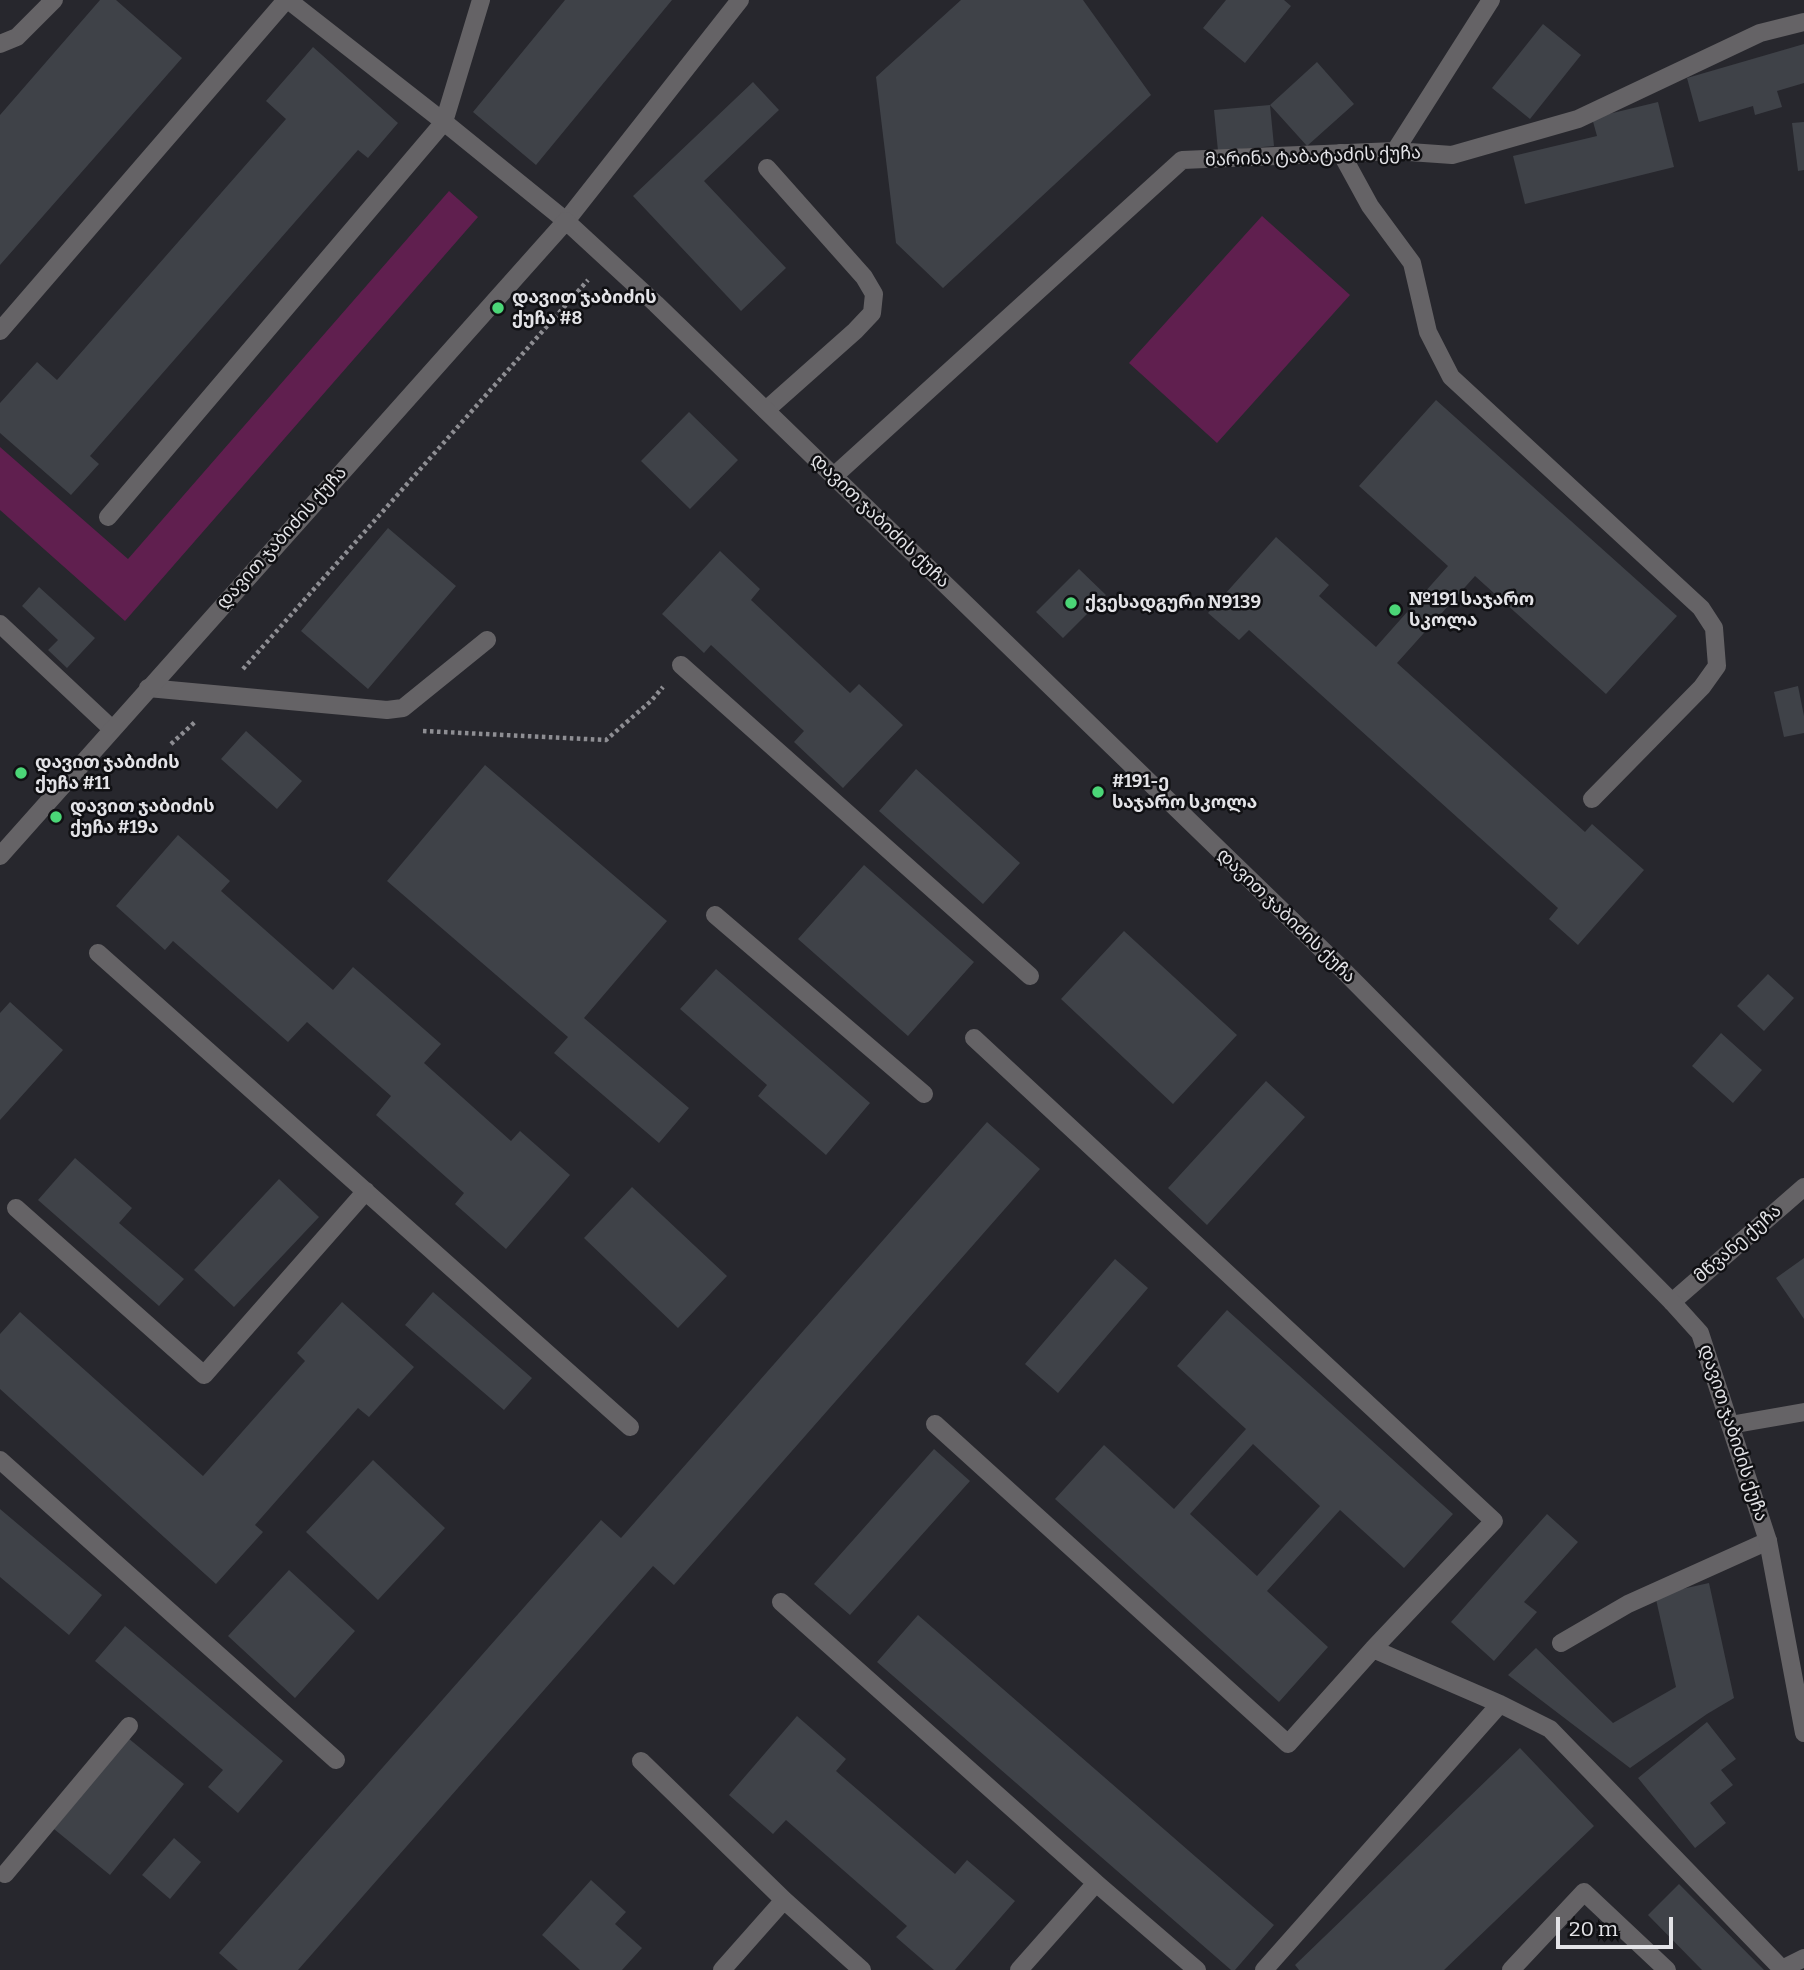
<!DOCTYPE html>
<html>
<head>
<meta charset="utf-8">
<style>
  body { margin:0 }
  #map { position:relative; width:1804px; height:1970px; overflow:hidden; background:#27272d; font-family:Bitter,serif }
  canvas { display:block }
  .scale { position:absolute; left:1556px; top:1917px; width:117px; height:32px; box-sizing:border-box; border:4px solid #e3e3e7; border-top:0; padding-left:9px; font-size:21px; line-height:24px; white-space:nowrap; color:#e3e3e7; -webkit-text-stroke:5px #101013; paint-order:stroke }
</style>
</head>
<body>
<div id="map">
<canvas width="1804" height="1970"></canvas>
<div class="scale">20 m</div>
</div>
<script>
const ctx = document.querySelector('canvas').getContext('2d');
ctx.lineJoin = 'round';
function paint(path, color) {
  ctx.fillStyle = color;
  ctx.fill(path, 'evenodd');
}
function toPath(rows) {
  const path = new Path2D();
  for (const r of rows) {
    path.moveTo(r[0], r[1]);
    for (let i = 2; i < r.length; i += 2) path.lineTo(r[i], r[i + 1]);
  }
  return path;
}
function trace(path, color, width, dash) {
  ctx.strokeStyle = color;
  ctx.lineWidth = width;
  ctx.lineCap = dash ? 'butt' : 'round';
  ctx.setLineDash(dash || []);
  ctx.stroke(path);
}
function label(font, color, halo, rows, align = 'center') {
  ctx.font = font + ' Bitter,"Noto Sans Georgian",serif';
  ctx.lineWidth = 5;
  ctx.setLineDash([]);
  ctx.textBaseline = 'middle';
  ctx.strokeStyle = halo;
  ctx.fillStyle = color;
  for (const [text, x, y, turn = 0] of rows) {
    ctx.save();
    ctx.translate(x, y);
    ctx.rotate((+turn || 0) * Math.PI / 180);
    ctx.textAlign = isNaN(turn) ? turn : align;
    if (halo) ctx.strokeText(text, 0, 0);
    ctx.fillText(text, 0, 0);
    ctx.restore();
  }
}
const green = toPath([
  [449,191,478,217,125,621,0,510,0,447,128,559],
  [1262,216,1350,295,1217,443,1129,363]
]);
const building = toPath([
  [100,0,116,0,182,58,0,265,0,115],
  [565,0,672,0,536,165,473,112],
  [961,0,1083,0,1151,95,943,288,896,243,876,77],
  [1226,0,1284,0,1291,6,1245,63,1203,28],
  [1543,24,1581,55,1530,119,1492,88],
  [1804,44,1804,83,1777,91,1782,107,1755,115,1753,106,1699,122,1687,78],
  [313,47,398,123,368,158,358,150,90,456,99,464,71,495,0,433,0,403,37,362,57,380,286,119,266,101],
  [1317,62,1354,104,1307,146,1270,105],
  [753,82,779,110,704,181,786,268,741,311,633,196],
  [1658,102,1674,167,1525,204,1513,156,1597,136,1592,118],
  [1270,105,1274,146,1218,151,1214,110],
  [1804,122,1804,170,1798,171,1792,123],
  [1436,400,1677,616,1606,694,1475,576,1397,663,1585,832,1592,824,1644,870,1578,945,1549,919,1558,908,1249,630,1239,640,1208,613,1276,537,1329,585,1319,596,1376,647,1448,566,1359,486],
  [689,412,738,460,690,509,641,461],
  [388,528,456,586,368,689,301,631],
  [720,551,760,589,751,600,850,693,859,684,903,725,843,788,794,742,804,731,711,645,704,653,662,614],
  [1079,569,1106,595,1063,638,1036,612],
  [39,587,95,638,67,668,48,650,58,640,22,606],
  [1798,686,1804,716,1804,733,1784,737,1774,692],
  [246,731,302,781,277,809,221,759],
  [485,765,667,921,584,1018,689,1108,659,1143,554,1053,568,1037,387,881],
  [916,769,1020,863,983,904,879,811],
  [178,835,230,881,221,891,333,990,353,967,441,1044,424,1063,511,1141,520,1131,570,1175,506,1249,455,1204,464,1193,376,1115,391,1096,307,1022,288,1042,173,941,165,950,116,906],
  [864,865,974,962,908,1036,798,939],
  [1124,931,1237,1035,1173,1104,1061,999],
  [716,969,870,1103,826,1155,758,1096,767,1085,680,1009],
  [1768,974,1794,998,1764,1031,1737,1006],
  [10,1002,63,1050,0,1120,0,1013],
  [1721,1033,1762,1070,1733,1103,1692,1066],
  [1266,1081,1305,1117,1207,1225,1168,1188],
  [987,1122,1040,1169,674,1585,653,1566,298,1970,238,1970,219,1953,601,1520,621,1538],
  [75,1158,132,1208,119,1223,184,1279,159,1306,38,1200],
  [279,1179,319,1217,234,1307,194,1270],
  [632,1187,727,1276,678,1328,584,1238],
  [1804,1258,1804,1319,1776,1278],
  [1115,1259,1148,1288,1058,1393,1025,1364],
  [433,1292,532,1378,504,1410,405,1325],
  [342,1302,414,1367,369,1417,358,1408,255,1525,263,1532,216,1584,0,1389,0,1334,20,1312,203,1476,305,1361,297,1353],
  [1227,1310,1453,1514,1404,1568,1340,1510,1267,1591,1328,1647,1279,1702,1055,1499,1104,1445,1174,1509,1246,1429,1177,1366],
  [1253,1444,1320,1506,1257,1576,1190,1514],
  [934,1449,970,1481,850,1615,814,1584],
  [373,1460,445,1528,378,1600,306,1532],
  [0,1509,102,1595,69,1635,0,1577],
  [1547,1514,1578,1542,1524,1602,1537,1612,1494,1661,1451,1622],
  [289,1570,355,1631,295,1698,228,1636],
  [1709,1583,1734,1698,1707,1714,1630,1768,1508,1675,1536,1648,1613,1723,1676,1687,1655,1595],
  [918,1615,1274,1925,1235,1970,1231,1970,877,1662],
  [125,1626,283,1761,238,1813,208,1787,223,1770,95,1661],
  [797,1716,846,1759,836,1771,955,1874,967,1860,1015,1901,955,1970,934,1970,896,1937,907,1926,786,1820,773,1834,729,1795],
  [1707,1722,1736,1759,1721,1770,1733,1785,1710,1803,1726,1823,1695,1848,1638,1778],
  [128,1738,184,1784,110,1875,54,1829],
  [1520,1748,1594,1826,1444,1970,1299,1970,1295,1965],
  [174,1838,201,1862,170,1899,142,1875],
  [591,1880,626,1912,615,1924,642,1948,622,1970,580,1970,542,1935],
  [1679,1884,1764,1970,1702,1970,1648,1915]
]);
const path = toPath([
  [243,669,588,280],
  [423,731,606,740,651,701,663,687],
  [171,744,195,722]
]);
const service = toPath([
  [288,0,444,122,481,0],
  [0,44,17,37,54,0],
  [1341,153,1370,206,1412,263,1428,332,1451,377,1701,608,1714,628,1717,666,1702,687,1592,799],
  [0,331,286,0],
  [766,410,855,331,872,313,874,294,864,277,767,168],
  [108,517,444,122,566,221],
  [0,624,112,729],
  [681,665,1030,976],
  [148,688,387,710,403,708,487,640],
  [715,915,924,1094],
  [98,953,630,1427],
  [974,1038,1494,1521,1373,1649,1500,1704,1550,1729,1782,1969,1804,1958],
  [16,1208,204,1375,366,1191],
  [935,1424,1288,1744,1373,1649],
  [1730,1425,1804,1412],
  [0,1460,336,1760],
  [781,1602,1096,1883,1019,1970],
  [1561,1643,1628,1604,1768,1541],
  [641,1761,784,1900],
  [5,1874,129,1726],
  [1096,1883,1197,1970],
  [722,1970,784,1900,862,1970],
  [1264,1970,1500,1704],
  [1511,1970,1584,1892,1667,1970]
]);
const minor = toPath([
  [1395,151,1491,0],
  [566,221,740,0],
  [834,476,1182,160,1395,151,1452,155,1578,119,1760,33,1804,22],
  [1672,1302,1804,1187]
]);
const tertiary = toPath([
  [0,856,566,221,656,304,1337,964,1672,1302,1700,1333,1768,1541,1804,1733]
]);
const markers = [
  [498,308,7,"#4bd677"],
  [1071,603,7,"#4bd677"],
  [1395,610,7,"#4bd677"],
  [21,773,7,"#4bd677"],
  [1098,792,7,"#4bd677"],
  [56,817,7,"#4bd677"]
];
const streetNames = [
  ["მარინა ტაბატაძის ქუჩა",1313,157,-2],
  ["დავით ჯაბიძის ქუჩა",880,521,44],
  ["დავით ჯაბიძის ქუჩა",282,538,-48],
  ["დავით ჯაბიძის ქუჩა",1286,916,44],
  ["მწვანე ქუჩა",1738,1244,-41],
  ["დავით ჯაბიძის ქუჩა",1733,1433,72]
];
const poiNames = [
  ["დავით ჯაბიძის",512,298],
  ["ქუჩა #8",512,319],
  ["№191 საჯარო",1409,600],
  ["სკოლა",1409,621],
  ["ქვესადგური N9139",1085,603],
  ["დავით ჯაბიძის",35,763],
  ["ქუჩა #11",35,784],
  ["#191-ე",1112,782],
  ["საჯარო სკოლა",1112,803],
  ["დავით ჯაბიძის",70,807],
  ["ქუჩა #19ა",70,828]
];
paint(green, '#601f4f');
paint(building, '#3f4248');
trace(path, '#8e8e93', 4.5, [3.5, 3.5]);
trace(service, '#656366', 18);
trace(minor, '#656366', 18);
trace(tertiary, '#656366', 18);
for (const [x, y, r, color] of markers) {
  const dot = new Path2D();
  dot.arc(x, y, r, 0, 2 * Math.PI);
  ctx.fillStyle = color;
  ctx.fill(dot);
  trace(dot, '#101013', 2.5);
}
label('18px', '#e3e3e7', '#101013', streetNames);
label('bold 18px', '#e3e3e7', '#101013', poiNames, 'left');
</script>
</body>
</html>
